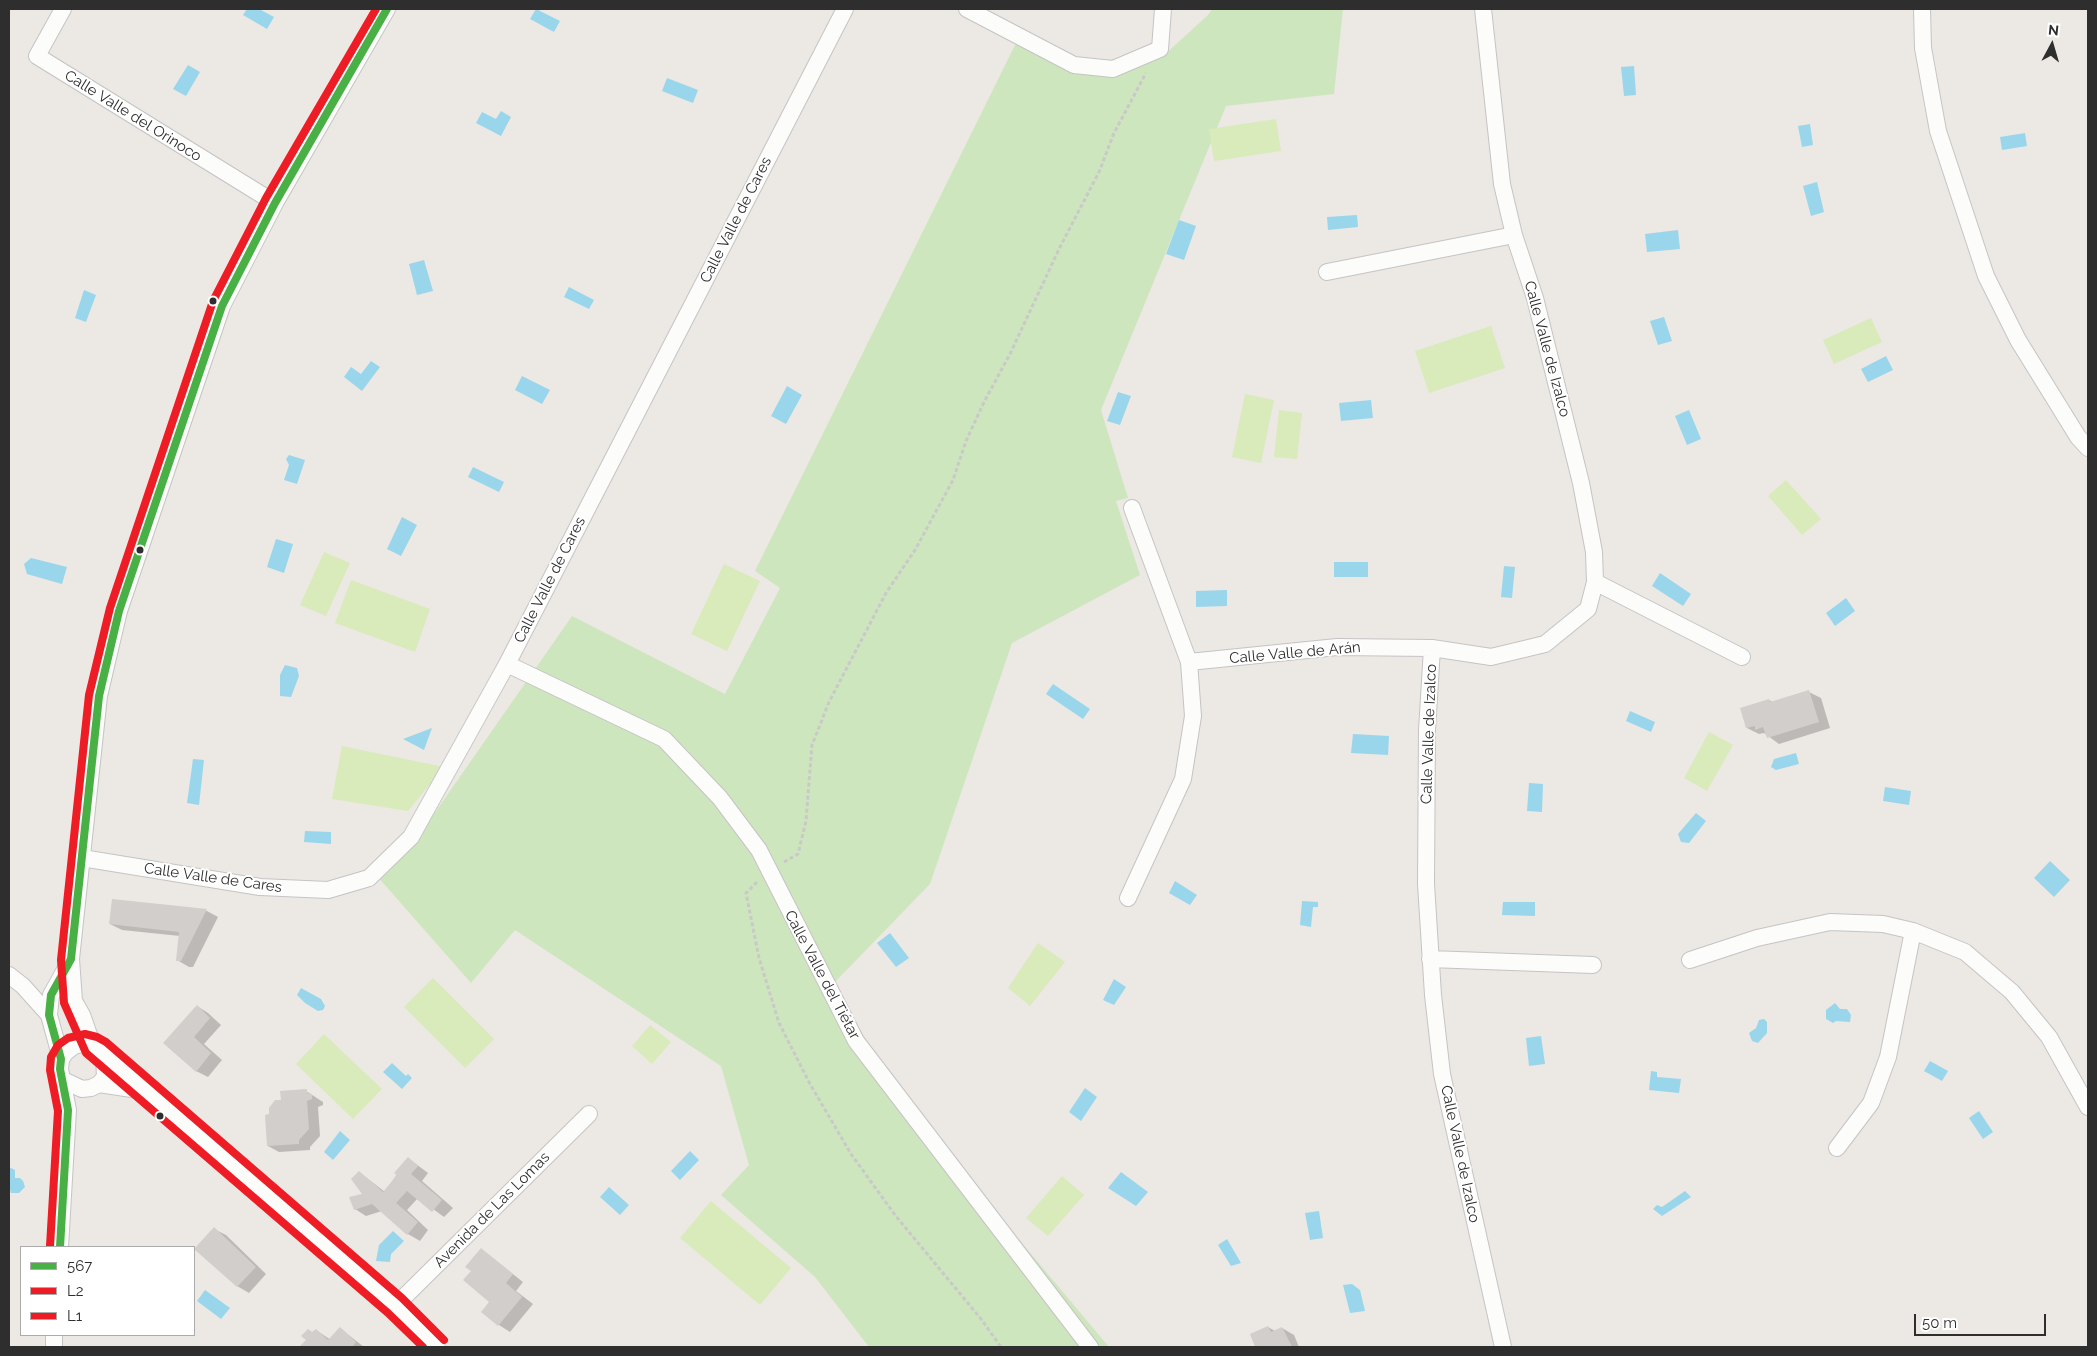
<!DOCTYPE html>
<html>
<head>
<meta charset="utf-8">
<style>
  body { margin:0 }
  #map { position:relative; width:2097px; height:1356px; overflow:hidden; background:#ece8e4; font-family:Raleway,sans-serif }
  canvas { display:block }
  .frame { position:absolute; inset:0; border:10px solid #2e2e2e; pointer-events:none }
  .legend { position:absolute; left:20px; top:1246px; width:175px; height:90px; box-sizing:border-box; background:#fff; border:1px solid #ababab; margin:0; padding:6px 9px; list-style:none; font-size:15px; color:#2e2e2e }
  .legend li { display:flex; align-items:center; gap:10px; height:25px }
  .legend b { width:25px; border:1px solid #ababab }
  .north { position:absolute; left:2027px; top:20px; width:50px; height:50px; -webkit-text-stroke:4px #fff; paint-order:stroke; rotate:6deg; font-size:14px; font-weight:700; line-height:20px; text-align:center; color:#2e2e2e }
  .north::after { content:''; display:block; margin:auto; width:18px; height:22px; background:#2e2e2e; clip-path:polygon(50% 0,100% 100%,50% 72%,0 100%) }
  .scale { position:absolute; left:1914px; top:1314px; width:132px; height:22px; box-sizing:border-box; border:2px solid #2e2e2e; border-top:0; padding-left:6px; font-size:15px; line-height:18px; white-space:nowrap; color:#2e2e2e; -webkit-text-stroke:4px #fff; paint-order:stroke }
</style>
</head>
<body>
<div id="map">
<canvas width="2097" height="1356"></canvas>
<div class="frame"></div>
<ul class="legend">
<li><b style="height:6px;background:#49b046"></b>567</li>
<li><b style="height:6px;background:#ee1c25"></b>L2</li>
<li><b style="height:6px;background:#ee1c25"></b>L1</li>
</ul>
<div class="north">N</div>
<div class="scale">50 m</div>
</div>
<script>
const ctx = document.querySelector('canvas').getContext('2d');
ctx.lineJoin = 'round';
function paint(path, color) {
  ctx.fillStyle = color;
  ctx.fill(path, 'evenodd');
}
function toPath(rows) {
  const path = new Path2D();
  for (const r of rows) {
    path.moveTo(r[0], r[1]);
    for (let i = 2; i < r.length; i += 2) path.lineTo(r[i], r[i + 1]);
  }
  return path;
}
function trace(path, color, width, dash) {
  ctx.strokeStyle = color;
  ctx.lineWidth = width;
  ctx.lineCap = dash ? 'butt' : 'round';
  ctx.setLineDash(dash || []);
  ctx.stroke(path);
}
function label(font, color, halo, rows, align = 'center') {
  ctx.font = font + ' Raleway,sans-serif';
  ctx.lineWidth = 4;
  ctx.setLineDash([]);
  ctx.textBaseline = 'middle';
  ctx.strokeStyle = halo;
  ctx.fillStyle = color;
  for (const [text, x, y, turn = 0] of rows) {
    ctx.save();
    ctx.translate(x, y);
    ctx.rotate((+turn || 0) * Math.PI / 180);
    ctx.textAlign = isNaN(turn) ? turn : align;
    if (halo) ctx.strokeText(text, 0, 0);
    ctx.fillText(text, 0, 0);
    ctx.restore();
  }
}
const green = toPath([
  [1212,9,1343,9,1334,94,1226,106,1101,410,1128,498,1116,501,1140,575,1012,643,930,884,834,983,870,1047,938,1143,1109,1347,869,1347,815,1277,721,1195,749,1165,721,1066,515,930,471,983,377,876,420,834,572,616,725,694,780,588,755,571,1017,41,1113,74,1161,58,1208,15]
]);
const pitch = toPath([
  [1276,119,1281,151,1214,161,1209,129],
  [1871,318,1882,342,1834,364,1823,340],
  [1491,326,1505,368,1429,393,1415,351],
  [1245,394,1274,400,1261,463,1232,457],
  [1279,410,1302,413,1297,459,1274,457],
  [1786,480,1821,519,1802,535,1768,496],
  [324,552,350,563,326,616,300,605],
  [724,564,760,581,727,651,691,634],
  [351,580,430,609,415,652,335,623],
  [1709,732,1733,745,1707,791,1684,778],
  [342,746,444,767,408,811,332,799],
  [1038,943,1065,962,1030,1006,1008,988],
  [433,978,494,1039,465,1068,404,1007],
  [650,1025,671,1042,652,1064,632,1046],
  [324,1034,382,1089,353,1119,296,1064],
  [1062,1176,1084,1195,1048,1236,1026,1218],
  [711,1201,791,1268,760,1305,680,1238]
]);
const water = toPath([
  [247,9,259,9,274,17,267,29,243,15],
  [536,9,560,21,554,32,530,19],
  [188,65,200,72,186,96,173,89],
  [1634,66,1636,95,1624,96,1621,67],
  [667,78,698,90,693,103,662,91],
  [501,111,511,117,501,136,476,123,482,112,496,119],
  [1810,124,1813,145,1802,147,1798,126],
  [2025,133,2027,146,2002,150,2000,137],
  [1817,182,1824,212,1811,216,1803,186],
  [1357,215,1358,227,1328,230,1327,217],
  [1179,220,1196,226,1184,260,1166,254],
  [1678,230,1680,249,1647,252,1645,234],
  [424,260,433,291,417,295,409,264],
  [569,287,594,300,589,309,564,297],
  [84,290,96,295,86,322,75,318],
  [1664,317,1672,341,1658,345,1650,321],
  [1886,356,1893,370,1868,382,1861,369],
  [371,361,380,367,362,391,344,377,351,367,361,374],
  [522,376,550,390,542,404,515,390],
  [787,386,802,395,786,424,771,416],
  [1118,392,1131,396,1120,425,1107,421],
  [1371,400,1373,418,1341,421,1339,403],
  [1689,410,1701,439,1687,445,1675,416],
  [289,455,305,460,297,484,284,480,289,465,286,459],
  [473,467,504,482,499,492,468,477],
  [402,517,417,525,401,556,387,549],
  [276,539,293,544,284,573,267,567],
  [31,558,67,567,62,584,27,574,24,564],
  [1334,562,1368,562,1368,577,1334,577],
  [1504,566,1515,567,1512,598,1501,597],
  [1660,573,1691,594,1683,606,1652,586],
  [1227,590,1227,606,1196,607,1196,591],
  [1846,598,1855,611,1835,626,1826,613],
  [285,665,297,668,299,676,291,697,280,696,280,675],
  [1053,684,1090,709,1083,719,1046,694],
  [1630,711,1655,722,1651,732,1626,721],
  [432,728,424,750,403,739],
  [1353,734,1389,736,1388,755,1351,753],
  [1796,753,1799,764,1776,770,1771,767,1774,759],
  [193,759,204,760,199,805,187,803],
  [1529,783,1543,784,1542,812,1527,811],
  [1885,787,1911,791,1909,805,1883,801],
  [1696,813,1706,821,1689,843,1681,842,1678,834],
  [305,831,331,832,331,844,304,842],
  [2050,861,2070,880,2054,897,2034,878],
  [1175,881,1197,895,1190,905,1169,893],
  [1302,901,1318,902,1318,907,1313,907,1311,927,1300,925],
  [1503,902,1535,902,1535,916,1502,915],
  [890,933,909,958,896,967,877,943],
  [1114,979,1126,987,1114,1005,1103,1000],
  [301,988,321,999,325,1006,323,1010,318,1011,305,1003,297,995],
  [1835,1003,1840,1009,1847,1009,1851,1015,1850,1022,1836,1021,1833,1023,1826,1019,1826,1010],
  [1764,1019,1767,1022,1767,1033,1758,1043,1752,1041,1749,1033,1756,1028,1759,1020],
  [1541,1036,1545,1064,1529,1066,1526,1038],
  [1930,1061,1948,1071,1942,1081,1924,1071],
  [392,1063,406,1076,408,1074,412,1078,402,1089,383,1072],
  [1651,1071,1657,1072,1657,1077,1681,1079,1679,1093,1649,1090],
  [1085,1088,1097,1097,1081,1121,1069,1112],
  [1979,1111,1993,1132,1983,1139,1969,1118],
  [340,1131,350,1140,333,1160,324,1152],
  [690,1151,699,1160,680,1180,671,1171],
  [9,1167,15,1170,15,1178,20,1178,23,1181,25,1187,19,1193,11,1193,9,1186],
  [1121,1172,1148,1192,1136,1206,1108,1188],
  [609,1187,629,1205,620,1215,600,1197],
  [1685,1191,1691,1197,1662,1216,1653,1209,1657,1205,1662,1207],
  [1319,1211,1323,1238,1310,1240,1305,1213],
  [393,1231,404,1241,391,1254,390,1262,376,1261,379,1245],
  [1227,1239,1241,1263,1231,1266,1218,1245],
  [1352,1284,1360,1290,1365,1311,1350,1313,1343,1285],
  [205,1290,230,1308,221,1319,197,1301]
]);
const shadow = toPath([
  [1809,692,1821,698,1830,728,1779,744,1764,733,1759,734,1747,728,1769,700,1774,703],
  [113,901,207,911,218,917,193,967,189,967,177,960,180,936,122,930,110,924],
  [197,1006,208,1013,221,1025,204,1044,222,1060,208,1077,196,1071,164,1043],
  [306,1091,323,1102,323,1105,318,1107,320,1136,310,1147,310,1150,279,1152,268,1146,270,1115,283,1102],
  [408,1158,428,1173,422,1181,453,1208,444,1217,418,1198,407,1210,428,1230,420,1241,408,1234,382,1211,366,1216,355,1209,364,1195,359,1172,385,1192],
  [214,1229,226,1235,266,1274,249,1293,237,1286],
  [481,1249,523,1282,516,1291,533,1304,510,1332,499,1325,491,1302,473,1271],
  [1268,1327,1275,1331,1282,1328,1294,1335,1299,1347,1257,1347,1251,1335],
  [341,1329,364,1347,301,1347,316,1330,331,1340]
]);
const building = toPath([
  [1809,690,1819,722,1767,738,1763,727,1755,730,1755,726,1746,728,1740,708,1769,699,1770,702],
  [112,899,207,909,181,961,176,961,179,932,109,924],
  [197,1005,210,1018,194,1037,211,1053,196,1072,163,1043],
  [307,1089,307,1093,312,1094,312,1099,307,1101,309,1129,299,1140,299,1144,267,1146,265,1115,269,1114,269,1108,275,1100,281,1100,280,1091],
  [408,1157,418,1166,411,1174,442,1200,432,1212,407,1191,396,1203,418,1222,407,1235,372,1204,354,1210,349,1197,362,1194,351,1179,359,1171,383,1192,397,1175,394,1173],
  [214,1227,256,1267,237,1287,194,1249],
  [481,1248,513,1274,506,1283,522,1297,498,1326,481,1312,489,1302,463,1280,471,1271,465,1267],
  [1268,1326,1271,1332,1282,1327,1292,1347,1255,1347,1250,1334],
  [340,1327,356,1342,352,1347,299,1347,306,1340,301,1336,308,1329,312,1332,316,1329,328,1340]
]);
const path = toPath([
  [784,862,798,854,806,821,812,745,829,702,886,593,915,550,953,480,966,441,984,402,1010,354,1060,247,1099,172,1114,133,1146,73],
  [757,882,746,893,759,958,779,1023,810,1084,851,1154,895,1215,981,1319,1001,1347]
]);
const street = toPath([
  [63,9,37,56,275,203],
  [967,9,1074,65,1113,69,1160,49,1163,9],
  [1483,9,1502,184,1514,235,1535,298,1581,483,1594,552,1595,582,1588,609,1545,644,1491,657,1432,648,1427,730,1426,884,1433,995,1442,1074,1503,1347],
  [1922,9,1923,48,1938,131,1986,276,2018,340,2078,437,2088,448],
  [1327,272,1514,235],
  [1132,508,1189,662],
  [1595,582,1742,657],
  [507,664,664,739,720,798,759,850,856,1041,1090,1347],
  [82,858,260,887,328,890,369,878,411,837,507,664,845,9],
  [1128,898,1183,779,1193,716,1189,662,1337,647,1432,648],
  [1430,959,1593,965],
  [1690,960,1757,938,1830,922,1883,924,1913,931,1965,952,2012,992,2049,1037,2088,1107],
  [9,975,23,986,49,1015],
  [93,1046,82,1015,74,1001,71,959,99,696,119,611,222,306,275,203,387,9],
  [99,1050,395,1306,437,1347],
  [61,1059,49,1015,51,995,71,959],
  [99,1084,145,1091],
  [1837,1148,1871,1103,1888,1057,1913,931],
  [60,1247,68,1110,60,1069,61,1059,66,1052,74,1046,83,1044,93,1046,104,1056,105,1077,99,1084,91,1088,82,1089,63,1080],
  [395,1306,589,1114],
  [54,1347,54,1335]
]);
const bus1 = toPath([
  [60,1247,68,1110,60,1069,61,1059,49,1015,51,995,71,959,99,696,119,611,222,306,275,203,387,9]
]);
const bus2 = toPath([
  [376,9,266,198,213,301,110,608,89,695,61,960,64,1003,86,1053,388,1313,423,1347]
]);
const bus3 = toPath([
  [50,1246,58,1111,50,1070,51,1057,58,1045,68,1038,85,1034,97,1037,106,1042,402,1298,444,1340]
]);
const markers = [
  [213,301,4.5,"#2e2e2e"],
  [140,550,4.5,"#2e2e2e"],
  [160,1116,4.5,"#2e2e2e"]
];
const streetNames = [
  ["Calle Valle del Orinoco",133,116,32],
  ["Calle Valle de Cares",736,220,-63],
  ["Calle Valle de Izalco",1547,349,75],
  ["Calle Valle de Cares",550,580,-63],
  ["Calle Valle de Arán",1295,653,-5],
  ["Calle Valle de Izalco",1429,734,-88],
  ["Calle Valle de Cares",213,878,8],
  ["Calle Valle del Tiétar",822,975,62],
  ["Calle Valle de Izalco",1460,1154,78],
  ["Avenida de Las Lomas",492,1210,-45]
];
paint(green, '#cee6be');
paint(pitch, '#d9eabb');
paint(water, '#99d6ec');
paint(shadow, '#0003');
paint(building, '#d1cecb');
trace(street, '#c5c4c5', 18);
trace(path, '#c9c9c8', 3, [4, 2.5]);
trace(street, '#fcfcfb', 16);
trace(bus1, '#49b046', 8);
trace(bus2, '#ee1c25', 8);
trace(bus3, '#ee1c25', 8);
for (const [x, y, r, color] of markers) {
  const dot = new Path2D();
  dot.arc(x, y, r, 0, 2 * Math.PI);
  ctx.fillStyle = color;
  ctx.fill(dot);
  trace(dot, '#fff', 2);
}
label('15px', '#2e2e2e', '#fff', streetNames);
</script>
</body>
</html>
